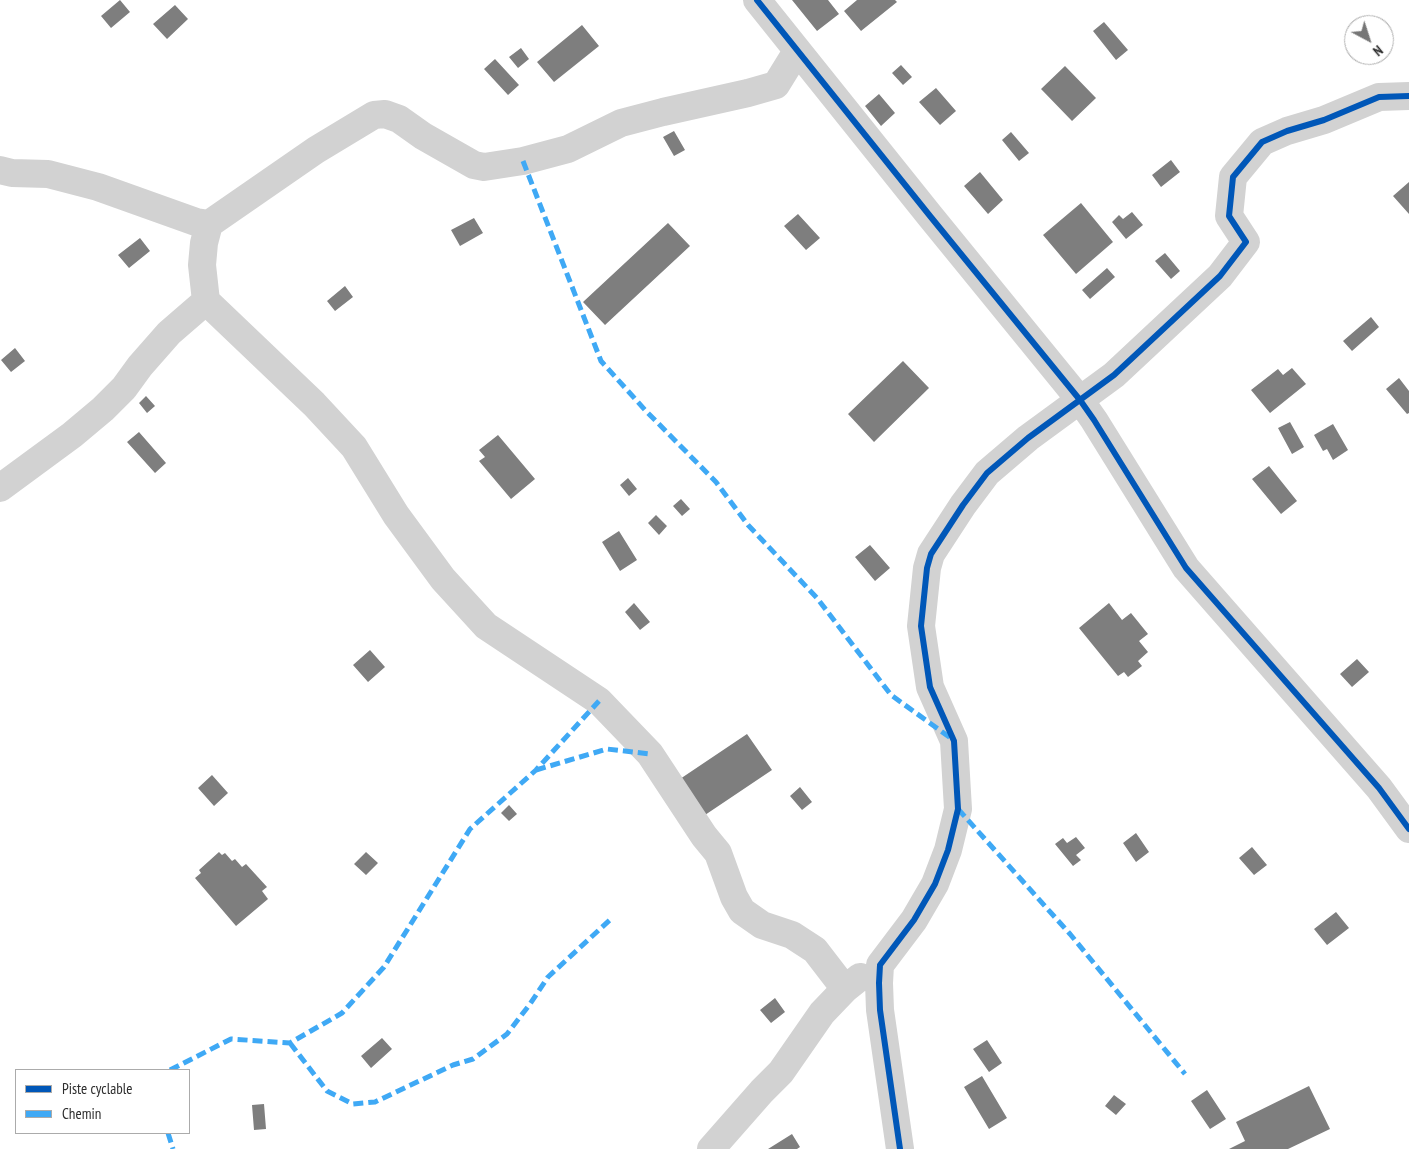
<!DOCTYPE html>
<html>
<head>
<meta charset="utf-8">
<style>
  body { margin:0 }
  #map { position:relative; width:1409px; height:1149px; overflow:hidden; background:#fff; font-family:"PT Sans Narrow",sans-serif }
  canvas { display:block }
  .legend { position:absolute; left:15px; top:1069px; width:175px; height:65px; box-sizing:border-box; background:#fff; border:1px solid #ababab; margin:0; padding:6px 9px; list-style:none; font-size:15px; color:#2d2d2d }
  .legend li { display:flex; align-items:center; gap:10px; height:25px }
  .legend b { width:25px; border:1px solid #ababab }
  .north { position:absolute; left:1344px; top:15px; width:50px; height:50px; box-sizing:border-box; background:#fff; border:1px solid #ababab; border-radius:50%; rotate:140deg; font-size:14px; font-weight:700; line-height:20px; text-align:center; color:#2d2d2d }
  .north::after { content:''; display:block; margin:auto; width:18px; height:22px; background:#767676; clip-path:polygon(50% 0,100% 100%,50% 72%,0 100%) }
</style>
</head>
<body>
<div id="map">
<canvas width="1409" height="1149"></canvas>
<ul class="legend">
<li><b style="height:6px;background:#0057b8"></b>Piste cyclable</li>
<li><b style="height:6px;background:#3fa9f5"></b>Chemin</li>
</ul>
<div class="north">N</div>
</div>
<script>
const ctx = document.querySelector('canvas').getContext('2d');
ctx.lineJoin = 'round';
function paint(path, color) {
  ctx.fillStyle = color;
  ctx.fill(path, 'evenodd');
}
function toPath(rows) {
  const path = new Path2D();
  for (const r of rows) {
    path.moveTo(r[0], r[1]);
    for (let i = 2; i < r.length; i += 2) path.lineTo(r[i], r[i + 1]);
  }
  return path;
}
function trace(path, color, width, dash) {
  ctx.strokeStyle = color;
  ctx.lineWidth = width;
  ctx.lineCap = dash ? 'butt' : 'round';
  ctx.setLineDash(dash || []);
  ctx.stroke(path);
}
const building = toPath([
  [120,0,130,12,111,28,101,16],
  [792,0,828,0,839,14,817,31],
  [857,0,895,0,897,2,861,31,844,11],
  [175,5,188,19,167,39,153,24],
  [1104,22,1128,50,1116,60,1093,31],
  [582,25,599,46,554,82,537,62],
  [521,48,529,59,518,68,509,57],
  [495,59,519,85,508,95,484,69],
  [901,65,912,77,903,85,892,73],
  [1065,66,1096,98,1072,121,1041,89],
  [936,88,956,111,940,125,919,102],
  [879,94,895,113,881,126,865,106],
  [674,131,685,150,674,156,663,137],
  [1011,132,1029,153,1019,161,1002,140],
  [1171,160,1180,172,1161,187,1152,175],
  [980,172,1003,200,988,214,964,186],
  [1409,182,1409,214,1393,196],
  [1081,203,1113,242,1076,274,1043,235],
  [1132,212,1143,225,1126,239,1112,222,1119,215,1123,219],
  [798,214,820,238,806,250,784,226],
  [474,218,483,233,460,246,451,230],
  [668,223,690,246,605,325,583,302],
  [140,238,150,251,129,268,118,255],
  [1165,253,1180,271,1171,279,1155,261],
  [1107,268,1115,277,1090,299,1082,290],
  [345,286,353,297,335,311,327,301],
  [1371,317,1379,327,1352,351,1343,341],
  [15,348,25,361,11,372,1,360],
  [903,361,929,388,874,442,848,414],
  [1292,368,1306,384,1270,413,1251,390,1278,369,1283,375],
  [1399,378,1409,391,1409,413,1407,414,1386,389],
  [146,396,155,406,147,413,139,403],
  [1290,422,1304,447,1292,454,1278,428],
  [1333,424,1348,450,1333,460,1327,449,1323,451,1314,435],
  [139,432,166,463,155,473,127,442],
  [498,435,535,479,511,499,479,461,485,457,479,450],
  [1269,466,1297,501,1281,514,1252,479],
  [628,478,637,489,629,496,620,485],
  [681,499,690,509,682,516,673,506],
  [656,515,667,526,659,535,648,523],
  [619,531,637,560,620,571,602,542],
  [870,545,890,568,875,581,855,557],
  [634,603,650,622,640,630,625,612],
  [1109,603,1122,620,1131,613,1148,634,1139,641,1148,652,1138,661,1142,666,1128,677,1124,672,1118,676,1079,628],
  [370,650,385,667,368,682,353,665],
  [1357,659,1369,672,1352,687,1340,674],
  [747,734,772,770,705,815,680,779],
  [212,775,228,793,214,806,198,788],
  [800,787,812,802,802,810,790,796],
  [509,805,517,814,509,821,501,813],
  [1136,833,1149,852,1136,862,1123,843],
  [1076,837,1085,848,1076,855,1081,860,1073,866,1055,844,1063,838,1067,843],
  [1252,847,1267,865,1254,875,1239,858],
  [219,852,222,855,225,853,232,861,235,859,242,867,246,864,267,887,262,891,268,899,236,926,195,878,201,873,199,870],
  [366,852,378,863,366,875,354,864],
  [1336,912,1349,928,1327,945,1314,929],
  [775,998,785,1012,771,1023,760,1010],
  [382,1038,392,1049,371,1068,361,1056],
  [987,1040,1002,1063,989,1072,973,1049],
  [982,1076,1007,1118,989,1129,964,1087],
  [1309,1086,1330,1129,1288,1149,1229,1149,1245,1141,1236,1122],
  [1207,1090,1226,1119,1210,1129,1191,1101],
  [1114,1095,1126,1104,1116,1115,1105,1106],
  [264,1104,266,1129,254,1130,252,1105],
  [792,1134,800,1147,797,1149,768,1149]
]);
const minor = toPath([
  [757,0,930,216,1080,400,1094,420,1186,568,1379,788,1409,829],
  [0,170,12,173,48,174,98,187,196,222,209,224],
  [206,301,314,404,354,447,396,515,443,579,486,626,599,701,650,754,704,836,718,853,734,897,742,911,762,925,792,935,815,950,845,989],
  [0,488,72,435,103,409,124,388,140,366,169,333,206,301,202,265,204,243,209,224,316,150,374,115,385,114,399,119,423,136,474,165,484,167,523,161,568,149,621,123,663,112,748,93,776,85,797,51],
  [711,1149,762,1091,781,1072,822,1013,845,989,860,977],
  [900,1149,880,1010,879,983,880,965,914,920,935,884,948,850,958,809,954,741,930,687,921,626,927,568,931,554,963,505,987,473,1028,438,1114,375,1220,276,1246,242,1229,216,1233,177,1262,142,1287,131,1324,120,1379,97,1409,96]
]);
const quiet = toPath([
  [523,161,601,361,646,411,716,482,748,525,817,598,891,695,952,739],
  [536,770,607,749,650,754],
  [958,809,1070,934,1185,1074],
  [290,1043,327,1091,353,1104,375,1102,453,1065,473,1059,507,1034,530,1004,548,977,613,917],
  [170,1070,231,1039,290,1043,342,1013,384,967,470,829,536,770,599,701],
  [168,1133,173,1149]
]);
const cycleway = toPath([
  [757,0,930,216,1080,400,1094,420,1186,568,1379,788,1409,829],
  [900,1149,880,1010,879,983,880,965,914,920,935,884,948,850,958,809,954,741,930,687,921,626,927,568,931,554,963,505,987,473,1028,438,1114,375,1220,276,1246,242,1229,216,1233,177,1262,142,1287,131,1324,120,1379,97,1409,96]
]);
paint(building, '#7e7e7e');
trace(minor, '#d2d2d2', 28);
trace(quiet, '#3fa9f5', 5, [10, 5]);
trace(cycleway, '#0057b8', 6);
</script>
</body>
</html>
